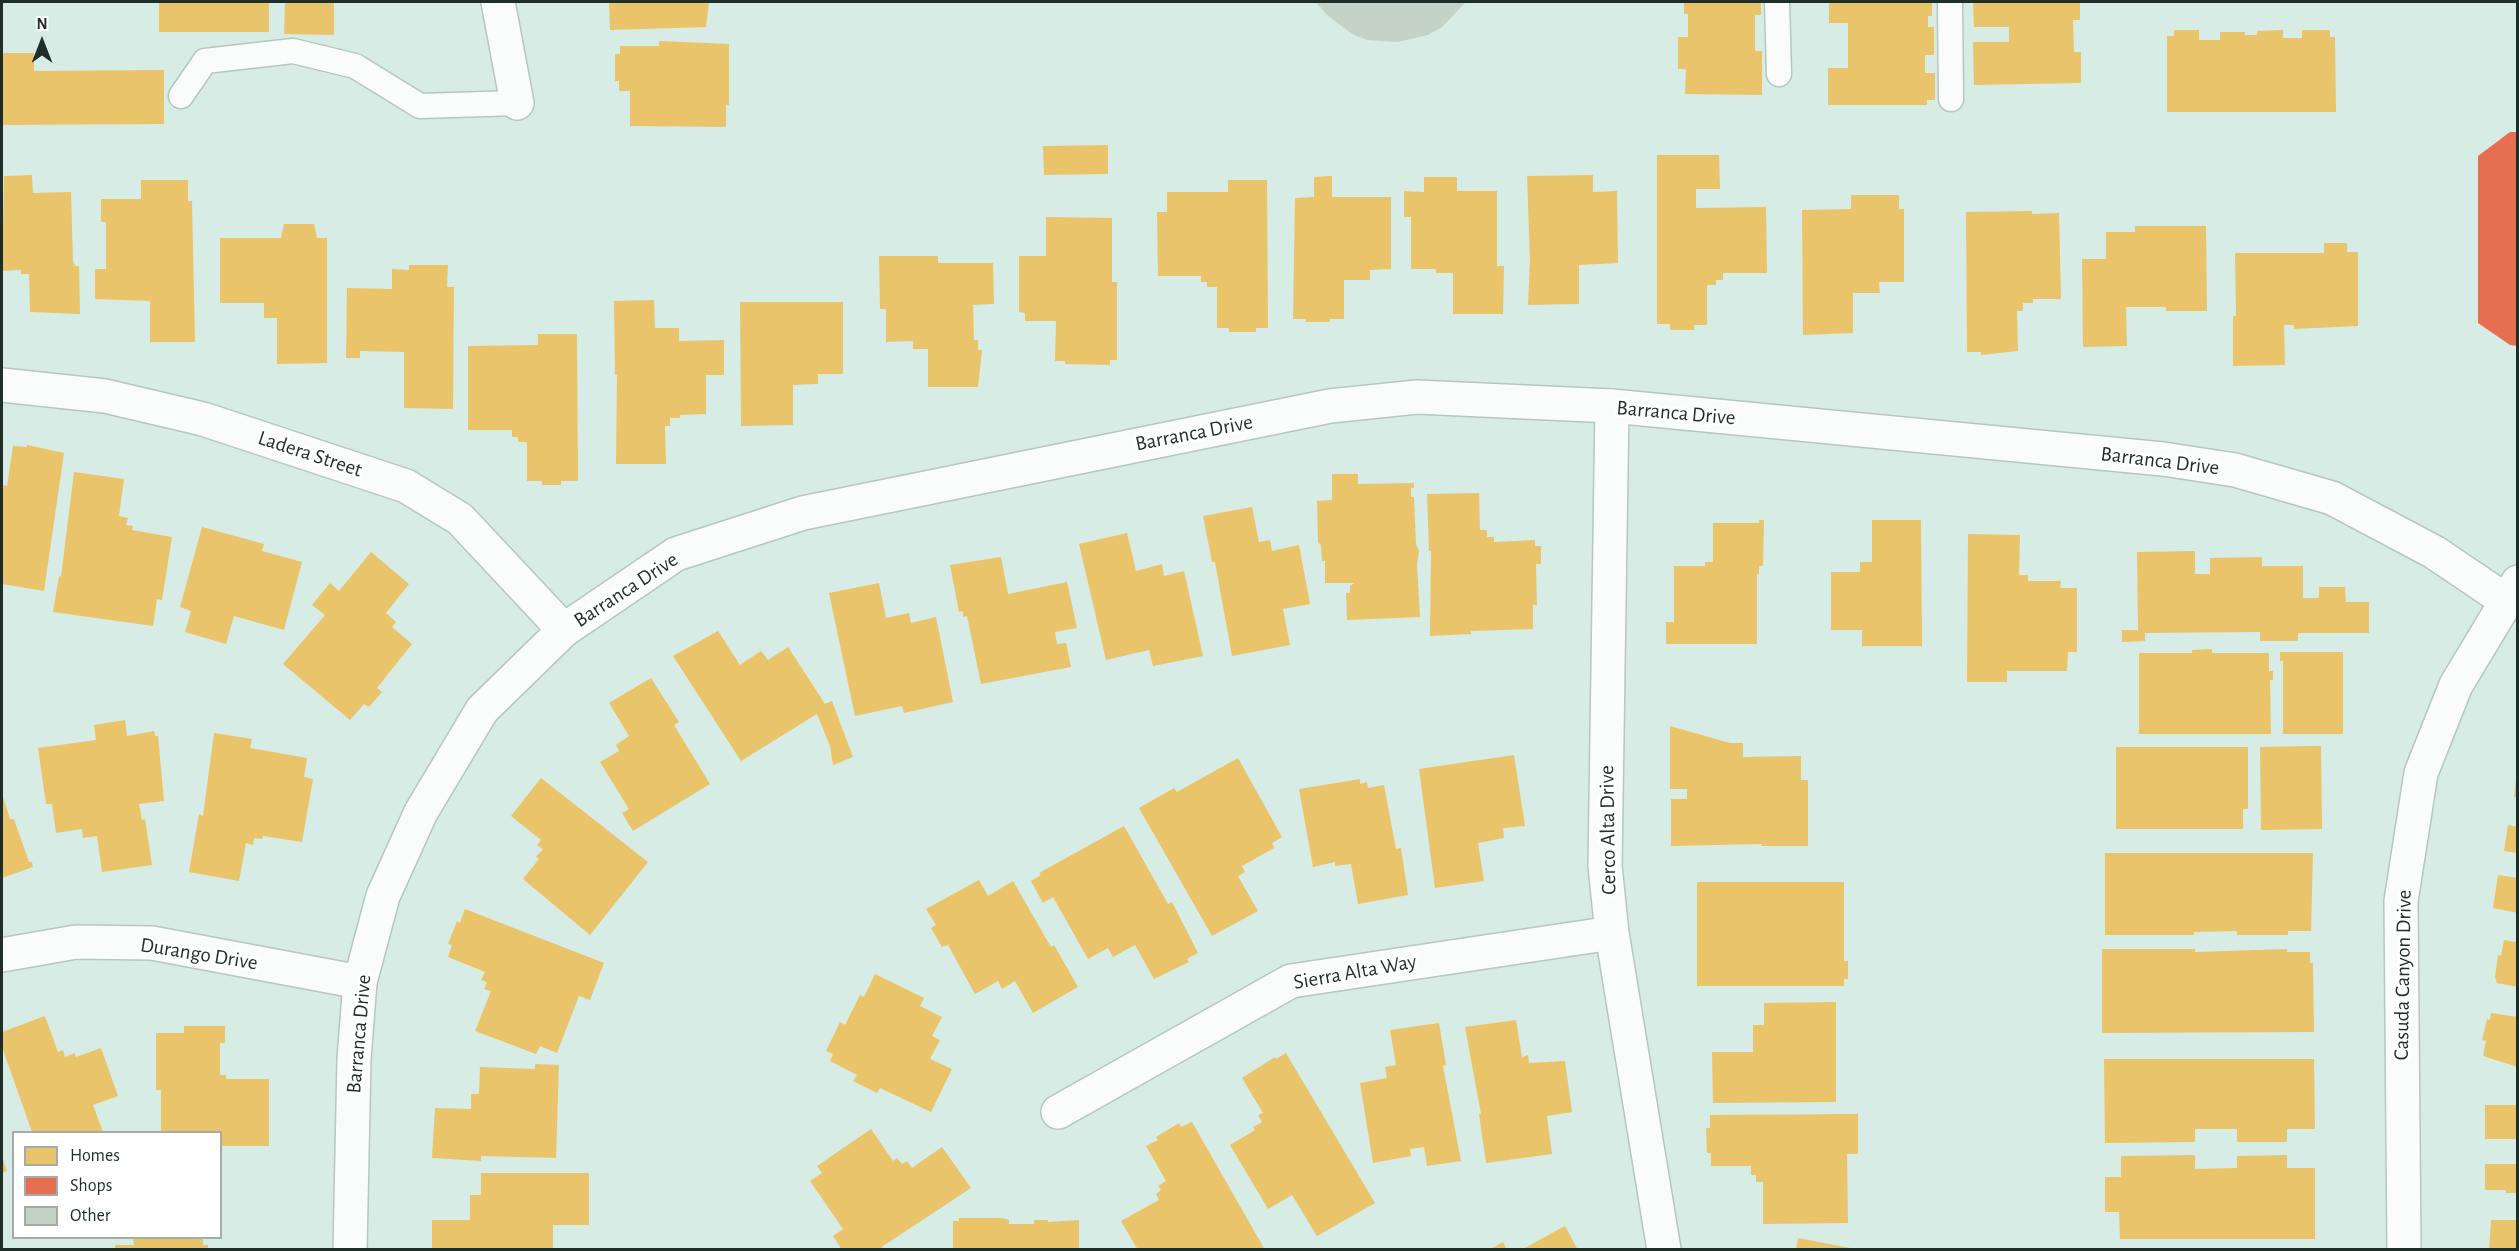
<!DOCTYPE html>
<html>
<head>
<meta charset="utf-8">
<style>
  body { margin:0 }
  #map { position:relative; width:2519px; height:1251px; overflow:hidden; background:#d7ece4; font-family:"Alegreya Sans",sans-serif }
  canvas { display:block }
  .frame { position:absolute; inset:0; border:3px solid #1f2e28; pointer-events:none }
  .legend { position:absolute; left:12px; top:1131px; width:210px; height:108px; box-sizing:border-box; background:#fff; border:2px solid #a5aba9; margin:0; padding:8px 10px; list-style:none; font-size:18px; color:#1f2e28 }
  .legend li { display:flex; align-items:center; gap:12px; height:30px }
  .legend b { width:30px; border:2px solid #a5aba9 }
  .north { position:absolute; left:12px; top:12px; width:60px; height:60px; -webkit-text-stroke:4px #fff; paint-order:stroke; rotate:0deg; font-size:16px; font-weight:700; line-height:24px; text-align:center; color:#1f2e28 }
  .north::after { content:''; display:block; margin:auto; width:21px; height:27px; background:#1f2e28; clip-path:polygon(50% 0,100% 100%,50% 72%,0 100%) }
</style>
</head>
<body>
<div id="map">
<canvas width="2519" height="1251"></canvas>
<div class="frame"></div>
<ul class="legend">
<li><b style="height:16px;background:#e9c46a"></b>Homes</li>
<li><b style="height:16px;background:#e76f51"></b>Shops</li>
<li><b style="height:16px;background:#c4d2c8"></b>Other</li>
</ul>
<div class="north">N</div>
</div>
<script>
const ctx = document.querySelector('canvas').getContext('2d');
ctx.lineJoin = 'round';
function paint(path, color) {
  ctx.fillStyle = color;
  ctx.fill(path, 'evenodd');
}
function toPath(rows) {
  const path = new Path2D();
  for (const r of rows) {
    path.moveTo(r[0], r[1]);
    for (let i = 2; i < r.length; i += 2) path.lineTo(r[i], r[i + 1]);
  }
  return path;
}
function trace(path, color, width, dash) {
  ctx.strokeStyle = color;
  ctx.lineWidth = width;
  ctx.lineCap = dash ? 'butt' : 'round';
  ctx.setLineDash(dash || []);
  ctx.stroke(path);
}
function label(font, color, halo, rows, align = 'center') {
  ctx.font = font + ' "Alegreya Sans",sans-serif';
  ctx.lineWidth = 6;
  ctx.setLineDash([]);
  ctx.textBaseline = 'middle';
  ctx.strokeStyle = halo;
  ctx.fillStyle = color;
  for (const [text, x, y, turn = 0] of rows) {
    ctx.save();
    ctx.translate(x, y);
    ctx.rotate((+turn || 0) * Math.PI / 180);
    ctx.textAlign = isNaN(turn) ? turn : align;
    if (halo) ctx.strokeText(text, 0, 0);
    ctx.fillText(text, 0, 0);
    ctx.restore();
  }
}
const homes = toPath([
  [159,2,269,2,269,32,159,32],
  [285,2,334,2,334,35,284,34],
  [609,2,709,2,706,27,610,30],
  [1684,2,1761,2,1761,15,1755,15,1755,51,1762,51,1762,95,1685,94,1686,69,1678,69,1678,37,1688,37,1688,14,1684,14],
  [1829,2,1932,2,1932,16,1928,16,1928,27,1934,27,1934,55,1925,55,1925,73,1935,73,1935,100,1927,100,1927,105,1828,105,1828,68,1848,68,1848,23,1829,23],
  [1973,2,2080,2,2080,20,2073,20,2074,52,2081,52,2081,83,1974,85,1973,42,2009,42,2009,27,1974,27],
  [2174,30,2199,30,2199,40,2220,40,2220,32,2245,32,2245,35,2257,35,2257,31,2283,30,2283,38,2302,38,2302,30,2330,30,2330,37,2335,37,2336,112,2167,112,2167,36,2174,36],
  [659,41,729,44,729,105,726,105,726,127,630,126,630,91,619,91,619,81,615,81,615,54,620,54,620,46,659,46],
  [2,53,34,53,34,71,164,70,164,124,2,125],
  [1108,145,1108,174,1044,175,1043,146],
  [1657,155,1719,155,1720,189,1696,189,1696,208,1766,207,1767,273,1723,273,1723,280,1716,280,1716,285,1707,285,1707,325,1694,325,1694,330,1670,330,1670,324,1657,324],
  [32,175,33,193,71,192,73,261,75,266,79,266,80,314,30,312,29,274,21,274,21,270,2,271,4,176],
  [1593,175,1593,192,1617,191,1618,263,1579,265,1579,304,1528,305,1530,260,1527,176],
  [1332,176,1332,197,1391,197,1391,269,1370,270,1370,280,1344,280,1344,319,1330,319,1330,322,1306,322,1306,319,1293,319,1295,198,1314,197,1314,177],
  [1424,177,1457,177,1457,191,1497,191,1497,266,1504,266,1503,314,1453,314,1453,273,1436,273,1436,269,1411,269,1411,217,1404,217,1404,191,1424,192],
  [141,180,188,180,188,201,192,201,195,342,150,342,150,301,95,299,95,269,106,269,106,222,101,222,101,199,141,199],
  [1228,180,1267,180,1268,328,1256,328,1256,332,1229,332,1229,328,1217,328,1217,287,1207,287,1207,282,1201,282,1201,276,1158,276,1157,212,1167,212,1167,192,1228,192],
  [1851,195,1899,195,1899,209,1904,209,1904,282,1879,282,1880,293,1853,293,1853,333,1803,335,1802,210,1851,209],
  [2032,211,2032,214,2059,213,2061,299,2033,299,2033,303,2023,303,2023,311,2017,311,2018,351,1981,355,1981,352,1967,352,1966,212],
  [1046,217,1112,218,1112,282,1117,282,1117,360,1110,360,1110,365,1065,364,1065,361,1055,361,1056,321,1025,321,1025,313,1019,312,1019,256,1046,256],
  [284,224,314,224,317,238,327,238,327,363,277,364,277,318,264,318,264,303,220,303,220,238,281,238],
  [2135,226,2206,226,2207,311,2166,311,2166,307,2126,307,2127,346,2083,347,2082,259,2106,259,2106,232,2135,232],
  [2324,243,2347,243,2347,252,2358,252,2358,326,2294,329,2294,325,2284,325,2285,365,2233,366,2233,316,2236,316,2235,253,2324,253],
  [879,256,938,256,938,263,993,263,994,304,973,305,974,340,978,340,978,350,982,350,978,387,928,387,928,349,913,349,913,341,886,342,886,309,880,309],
  [409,265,448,265,447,287,454,287,453,409,404,408,404,352,360,351,360,358,346,358,347,288,392,289,392,269,409,270],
  [654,300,655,328,679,328,679,341,724,340,724,375,706,375,706,414,680,415,680,418,670,418,670,426,665,426,666,464,616,464,617,375,615,375,614,301],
  [740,302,843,302,843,374,818,374,818,384,793,385,793,425,741,426],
  [538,334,577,334,578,481,561,481,561,485,542,485,542,481,527,481,527,442,518,442,518,437,512,437,512,430,468,430,468,346,538,345],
  [27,445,64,453,44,591,2,584,3,485,7,486,13,446,27,447],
  [74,472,124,479,119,516,128,518,126,525,133,526,132,530,172,537,162,600,157,599,153,626,53,612,59,576,61,577],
  [1332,474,1358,474,1358,484,1414,483,1414,488,1411,488,1411,497,1414,497,1416,544,1419,551,1417,564,1420,617,1347,620,1346,593,1350,593,1350,586,1354,583,1325,583,1325,561,1322,561,1321,545,1318,542,1317,501,1332,500],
  [1479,493,1480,530,1487,530,1487,537,1494,537,1494,542,1535,540,1535,546,1541,546,1541,564,1536,564,1537,605,1533,605,1533,629,1471,631,1471,634,1430,636,1431,551,1429,551,1427,494],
  [1252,507,1259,542,1270,540,1272,551,1299,545,1310,604,1283,609,1290,645,1232,656,1215,562,1212,562,1203,516],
  [1759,520,1764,520,1763,566,1759,566,1759,574,1757,574,1757,644,1666,644,1666,622,1674,622,1674,566,1705,566,1705,562,1713,562,1713,523,1759,523],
  [1872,520,1921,520,1922,646,1862,646,1862,630,1831,630,1831,572,1860,572,1860,562,1872,562],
  [202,527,264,544,262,551,302,562,284,630,234,616,226,644,185,632,191,611,180,607],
  [1127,533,1136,571,1162,564,1164,576,1184,571,1203,656,1153,666,1149,650,1106,660,1079,544],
  [1968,534,2020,535,2019,575,2028,575,2028,581,2061,581,2060,588,2077,588,2077,652,2068,652,2067,671,2007,671,2007,682,1967,682],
  [2195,551,2195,574,2210,574,2210,558,2262,557,2262,566,2303,566,2303,598,2319,598,2319,587,2345,587,2346,602,2369,602,2369,633,2298,633,2298,641,2260,641,2260,632,2145,633,2145,641,2122,642,2122,630,2138,630,2137,552],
  [371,552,409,584,386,613,396,622,392,627,412,644,377,688,382,692,369,707,364,704,350,720,283,664,325,615,312,605,330,583,339,591],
  [1001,557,1008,594,1067,582,1077,628,1055,632,1057,644,1066,643,1071,667,981,684,967,616,963,617,963,611,959,612,950,565],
  [879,583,886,618,909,613,911,623,936,617,953,702,904,713,902,706,855,716,829,593],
  [718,631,740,665,761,651,768,660,788,647,825,704,832,701,853,757,833,765,830,746,817,714,741,761,673,656],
  [2212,649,2212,653,2269,653,2269,671,2273,671,2273,680,2270,680,2271,734,2139,734,2139,653,2192,653,2192,650],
  [2280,652,2343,652,2343,734,2283,734,2283,661,2280,661],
  [651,678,679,722,674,725,710,784,633,831,622,813,629,809,600,762,619,751,616,745,629,736,609,703],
  [125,720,127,736,154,731,155,736,158,736,164,801,139,804,142,820,145,819,152,865,102,872,97,836,83,838,82,829,56,833,52,804,46,804,38,748,96,740,94,725],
  [1670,726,1730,743,1743,743,1743,757,1801,756,1801,780,1808,780,1808,846,1761,846,1762,844,1671,846,1671,799,1687,799,1687,789,1670,789],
  [214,733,252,739,250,748,307,758,304,777,313,779,302,842,263,836,262,839,254,838,253,845,246,843,239,881,189,872,199,814,203,816],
  [2309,746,2321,746,2322,829,2261,830,2260,747],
  [2116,747,2248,747,2248,809,2243,809,2243,829,2116,829],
  [1514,755,1525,826,1503,828,1504,838,1478,843,1484,881,1435,888,1419,769],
  [1238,758,1282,837,1272,843,1274,848,1242,866,1245,872,1238,876,1258,911,1212,936,1139,808,1174,788,1177,792],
  [541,778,648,862,590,935,523,879,539,859,536,857,543,849,537,845,541,840,511,816],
  [1360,779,1360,784,1367,782,1368,788,1384,785,1396,849,1401,848,1408,895,1358,904,1351,864,1335,866,1335,862,1313,867,1299,789],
  [2516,780,2518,781,2518,797,2514,797],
  [2,794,10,819,14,819,29,862,32,862,33,867,2,878],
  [2508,825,2518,827,2518,853,2504,851],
  [1124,826,1168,904,1172,902,1198,953,1187,959,1189,962,1154,979,1135,945,1113,957,1108,948,1088,959,1053,897,1043,903,1031,881,1041,875,1039,873],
  [2105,853,2313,853,2311,931,2288,931,2288,935,2237,935,2237,931,2194,932,2194,935,2105,935],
  [2498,875,2518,878,2518,913,2493,908],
  [979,880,988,896,1013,881,1051,947,1054,945,1078,987,1033,1013,1015,981,1002,989,998,981,975,994,948,945,942,947,931,928,936,925,926,909],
  [1697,882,1844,882,1844,961,1848,961,1848,979,1844,979,1844,986,1697,986],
  [465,909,604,963,590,1000,579,996,557,1053,540,1046,536,1054,475,1031,491,991,484,989,487,982,481,980,485,972,448,957,452,945,448,944,457,921,460,923],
  [2518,938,2518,987,2497,983,2495,977,2498,955,2501,956,2504,940,2515,942],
  [2102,949,2195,949,2195,952,2287,949,2287,952,2310,952,2310,963,2313,963,2314,1032,2102,1033],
  [875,974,924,998,920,1006,942,1017,932,1036,940,1040,930,1059,952,1069,931,1112,880,1088,877,1093,853,1081,857,1075,830,1061,833,1054,826,1051,840,1022,845,1025,860,995,864,997],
  [1836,1002,1836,1102,1713,1103,1712,1052,1753,1052,1753,1025,1764,1025,1764,1003],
  [2491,1013,2518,1017,2518,1067,2483,1056,2486,1041,2482,1040,2487,1019,2490,1020],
  [45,1016,58,1052,63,1050,65,1057,75,1053,76,1057,101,1048,118,1096,93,1105,103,1132,32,1132,2,1047,2,1032],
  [1516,1020,1522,1057,1528,1055,1529,1063,1565,1061,1572,1112,1547,1116,1552,1154,1486,1163,1479,1114,1481,1114,1465,1027],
  [1439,1023,1446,1065,1443,1066,1461,1161,1427,1166,1424,1147,1410,1149,1411,1156,1373,1163,1360,1083,1387,1078,1385,1067,1396,1065,1390,1030],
  [184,1026,225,1026,225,1043,220,1043,220,1075,226,1075,226,1079,269,1079,269,1146,220,1146,220,1132,161,1132,161,1090,156,1090,156,1033,184,1033],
  [1286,1053,1375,1203,1317,1236,1292,1195,1268,1209,1230,1145,1255,1130,1253,1127,1262,1122,1258,1115,1263,1113,1242,1078,1275,1057,1276,1059],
  [2104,1059,2314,1059,2315,1129,2287,1129,2287,1142,2237,1142,2237,1129,2195,1129,2195,1142,2105,1143],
  [535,1064,559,1065,556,1158,481,1156,481,1161,432,1158,435,1108,471,1109,471,1094,479,1094,480,1067,535,1069],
  [2485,1105,2518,1105,2518,1139,2485,1139],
  [1858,1114,1858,1154,1847,1154,1848,1223,1763,1224,1763,1182,1756,1182,1756,1175,1751,1175,1751,1166,1711,1166,1711,1153,1707,1153,1706,1128,1710,1128,1710,1115],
  [1192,1122,1265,1250,1138,1250,1121,1221,1159,1200,1156,1194,1161,1190,1158,1186,1166,1181,1146,1146,1158,1140,1156,1137,1179,1123,1181,1127],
  [871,1129,893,1161,897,1158,902,1164,907,1161,912,1168,942,1147,971,1188,883,1246,881,1250,842,1250,833,1236,843,1229,810,1181,822,1173,817,1166],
  [2195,1155,2195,1169,2237,1168,2237,1156,2287,1155,2287,1168,2315,1168,2315,1239,2120,1239,2119,1212,2105,1212,2105,1177,2121,1177,2121,1156],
  [2,1156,7,1171,2,1173],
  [2485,1164,2518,1164,2518,1193,2506,1193,2506,1190,2485,1190],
  [481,1173,589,1173,589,1225,553,1225,553,1250,432,1250,432,1220,470,1220,470,1195,481,1195],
  [959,1218,1002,1218,1009,1220,1009,1224,1034,1224,1034,1220,1048,1220,1048,1222,1079,1220,1079,1250,953,1250,953,1221,959,1221],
  [2491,1220,2518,1220,2518,1250,2489,1250],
  [1565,1226,1578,1250,1521,1250],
  [133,1238,203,1238,203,1245,208,1245,208,1250,115,1250,115,1245,134,1245],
  [1798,1238,1850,1248,1850,1250,1796,1250],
  [1503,1242,1507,1250,1489,1250]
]);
const shops = toPath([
  [2510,132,2518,132,2518,346,2510,345,2478,323,2478,156]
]);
const building = toPath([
  [1316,2,1466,2,1442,27,1428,35,1398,42,1367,40,1352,34,1327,15]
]);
const service = toPath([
  [1777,2,1779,74],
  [1950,2,1951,99],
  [181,96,205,61,293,51,355,66,420,106,517,103]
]);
const minor = toPath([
  [498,2,517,103],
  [2,385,105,396,203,419,406,486,460,519,564,630],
  [1612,406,1605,866,1612,933,1664,1250],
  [2,955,76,942,152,943,360,982],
  [1058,1112,1291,981,1612,933]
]);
const tertiary = toPath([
  [350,1250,354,1059,360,982,383,896,421,812,482,710,564,630,676,554,803,513,1330,406,1417,397,1612,406,2163,459,2235,470,2332,498,2434,552,2505,600],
  [2404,1250,2401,901,2421,773,2456,685,2518,582]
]);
const streetNames = [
  ["Barranca Drive",1676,413,5],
  ["Barranca Drive",1194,433,-11],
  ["Ladera Street",310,454,18],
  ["Barranca Drive",2160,461,7],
  ["Barranca Drive",626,590,-33],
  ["Cerco Alta Drive",1608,830,-91],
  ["Durango Drive",199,954,9],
  ["Sierra Alta Way",1355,972,-10],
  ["Casuda Canyon Drive",2403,975,-89],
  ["Barranca Drive",359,1034,-85]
];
paint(homes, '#e9c46a');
paint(shops, '#e76f51');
paint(building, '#c4d2c8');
trace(service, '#b6c6c0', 27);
trace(minor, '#b6c6c0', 36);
trace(tertiary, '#b6c6c0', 36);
trace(service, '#f9fcfb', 24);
trace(minor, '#f9fcfb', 33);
trace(tertiary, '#f9fcfb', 33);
label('21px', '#1f2e28', '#fff', streetNames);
</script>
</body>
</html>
